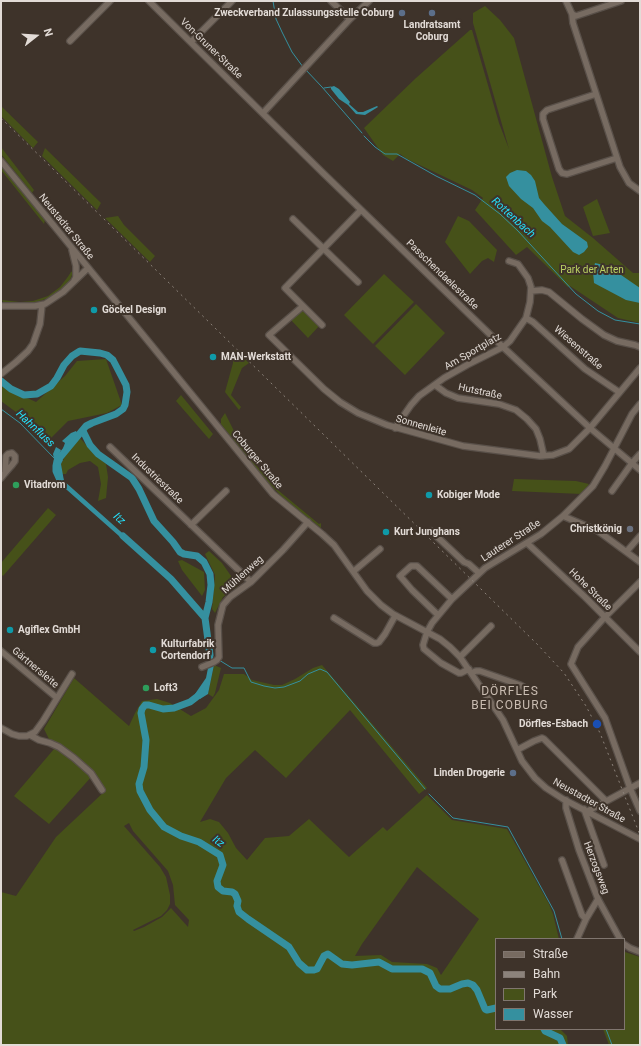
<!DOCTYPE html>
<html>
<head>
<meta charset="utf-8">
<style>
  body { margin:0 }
  #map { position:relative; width:641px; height:1046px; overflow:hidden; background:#3e332a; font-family:Roboto,sans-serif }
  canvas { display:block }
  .frame { position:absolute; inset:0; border:2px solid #e2dbd6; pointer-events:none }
  .legend { position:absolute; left:495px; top:938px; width:130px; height:92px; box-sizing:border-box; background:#3e332a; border:1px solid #80766f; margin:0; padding:5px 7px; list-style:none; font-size:12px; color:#e2dbd6 }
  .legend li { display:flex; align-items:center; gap:8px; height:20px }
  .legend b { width:20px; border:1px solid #80766f }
  .north { position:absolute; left:16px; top:16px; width:40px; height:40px; -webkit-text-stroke:3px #3e332a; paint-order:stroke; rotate:73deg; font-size:11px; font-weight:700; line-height:16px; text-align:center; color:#e2dbd6 }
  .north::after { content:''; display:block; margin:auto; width:14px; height:18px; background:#e2dbd6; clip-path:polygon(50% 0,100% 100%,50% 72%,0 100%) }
</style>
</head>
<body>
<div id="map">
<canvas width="641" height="1046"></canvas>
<div class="frame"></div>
<ul class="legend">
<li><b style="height:5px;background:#776b61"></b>Straße</li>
<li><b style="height:5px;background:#8c837b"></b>Bahn</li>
<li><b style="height:11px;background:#465119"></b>Park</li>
<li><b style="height:11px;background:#35909f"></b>Wasser</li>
</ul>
<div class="north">N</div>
</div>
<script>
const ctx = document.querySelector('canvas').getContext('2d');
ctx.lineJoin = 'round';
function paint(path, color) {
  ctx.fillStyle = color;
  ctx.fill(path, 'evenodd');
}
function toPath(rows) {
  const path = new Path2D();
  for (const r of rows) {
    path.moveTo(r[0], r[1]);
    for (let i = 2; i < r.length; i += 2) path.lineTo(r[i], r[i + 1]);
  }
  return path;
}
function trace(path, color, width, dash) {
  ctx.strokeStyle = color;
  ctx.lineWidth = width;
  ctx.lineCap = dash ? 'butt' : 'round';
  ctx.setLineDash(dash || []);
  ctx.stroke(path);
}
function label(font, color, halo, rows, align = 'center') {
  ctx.font = font + ' Roboto,sans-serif';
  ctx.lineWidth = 4;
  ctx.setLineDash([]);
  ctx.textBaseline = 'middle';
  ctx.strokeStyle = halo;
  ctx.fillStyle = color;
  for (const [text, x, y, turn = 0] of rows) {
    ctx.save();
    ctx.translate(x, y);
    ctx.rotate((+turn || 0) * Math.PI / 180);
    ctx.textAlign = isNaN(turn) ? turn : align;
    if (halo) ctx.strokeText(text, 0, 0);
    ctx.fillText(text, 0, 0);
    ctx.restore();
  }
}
const green = toPath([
  [485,6,500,20,514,38,552,177,565,216,593,238,633,273,640,273,640,323,618,318,570,286,568,287,527,247,516,255,475,210,483,198,472,190,407,159,400,154,393,161,383,155,364,128,416,78,470,30,472,30,499,123,509,149,473,23,473,13],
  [1,106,38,142,33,148,1,116],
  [1,147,34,190,32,193,1,154],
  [45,148,101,203,97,210,42,156],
  [1,166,45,220,44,224,1,170],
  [597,199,610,233,593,236,583,207],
  [118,216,124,225,155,256,150,262,105,218],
  [458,216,469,221,497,250,494,262,488,258,482,261,470,274,445,242],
  [74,270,70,280,63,288,49,298,33,303,3,302,2,300,20,302,33,301,48,296,60,287,67,278,71,272],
  [384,274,414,302,373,344,344,315],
  [416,304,445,333,405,375,375,346],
  [303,308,320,325,308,338,291,320],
  [235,350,249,363,242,368,231,395,241,407,239,410,225,392,233,363,233,354],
  [106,359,122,405,107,413,68,421,51,438,1,401,1,386,36,402,65,376,77,361],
  [181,395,213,434,209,439,176,401],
  [225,413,236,435,235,436,247,455,279,491,319,524,321,523,321,528,286,501,261,475,221,424,221,419],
  [80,438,94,454,106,464,108,477,106,498,98,501,101,484,98,467,90,461,80,463,68,470,66,474,62,474,61,464,66,454],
  [514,479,576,481,589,484,582,494,512,491],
  [48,508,56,515,3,576,1,574,1,563],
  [209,551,222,563,238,586,223,597,215,613,212,609,215,575,205,554],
  [182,560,204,572,205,590,202,596,182,570,178,561],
  [214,665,221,668,215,693,213,697,208,694],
  [322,665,427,788,419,794,350,710,286,778,255,750,226,778,200,822,210,819,219,822,228,833,236,848,247,860,265,838,289,836,309,819,349,857,383,827,387,831,427,795,452,820,507,829,549,904,553,914,559,939,496,939,496,1029,560,1029,567,1036,568,1045,1,1045,1,892,16,896,56,837,106,790,93,775,49,824,14,796,54,749,44,729,74,678,129,726,135,713,142,701,157,699,170,703,191,716,206,708,219,690,224,674,244,674,252,680,274,685,282,685,295,679,313,668],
  [129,823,133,831,168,871,173,885,175,905,189,920,188,927,171,908,162,917,144,927,134,931,133,930,161,916,167,910,170,904,170,895,166,877,160,867,124,826],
  [417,867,479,919,441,975,437,968,427,964,392,962,381,955,355,956,362,944],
  [625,952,640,957,640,1045,609,1045,603,1029,624,1029]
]);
const water = toPath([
  [334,86,339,89,350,102,349,104,358,112,363,112,377,106,378,107,365,115,356,114,348,105,339,99,331,89,331,87],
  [517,170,526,171,531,175,535,181,539,198,544,204,562,224,587,242,588,247,584,252,579,255,573,252,550,227,542,221,533,208,521,199,509,186,506,177,510,173],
  [595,263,608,266,640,288,640,303,626,300,594,283,593,272],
  [76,431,80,438,66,454,62,451,65,443,62,441,71,433],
  [56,447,61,450,59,455,63,460,61,464,64,481,129,539,128,544,67,490,61,487,57,476,54,459,53,454],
  [206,646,212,648,214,665,208,694,200,699,195,694,206,678,208,668]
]);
const stream = toPath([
  [273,1,276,19,282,32,292,52,303,67],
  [305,69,322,87,362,133],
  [324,88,331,87],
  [364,136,375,147,385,154,397,154,436,176,475,195,500,214,518,231,576,294,598,311,615,320,640,324],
  [1,409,20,423,54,458],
  [219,660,232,668,244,668,251,682,264,686,275,688,284,687,300,681,308,674,320,669,327,672,425,789],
  [429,794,453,818,508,827,554,911,562,939],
  [606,1029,612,1045]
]);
const river = toPath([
  [1,381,11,389,24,395,37,394,51,386,57,378,64,365,72,356,80,351,100,353,107,355,113,360,126,385,127,392,125,405,123,409,116,414,92,423,86,426,57,461,56,466,56,471,60,480],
  [83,431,90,445,98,454,132,478,139,489,154,521,173,542,180,552,184,554,197,556,204,562,210,574,211,585,209,602,205,618],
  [123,536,171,579,205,618,210,655],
  [203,692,190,702,174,708,163,709,149,705,145,705,142,709,141,713,146,740,144,767,139,784,140,791,150,810,164,827,181,836,199,842,220,855,223,865,217,881,218,887,223,891,232,892,235,894,238,901,237,906,239,912,248,919,289,947,299,963,307,970,314,970,317,969,324,956,328,954,342,964,352,965,379,962,392,969,422,969,430,973,436,986,440,989,450,989,462,984,468,983,473,985,477,990,485,1009,487,1010,496,1008],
  [544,1029,545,1031,560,1038,563,1045]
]);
const minor = toPath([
  [149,1,323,173,503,347,590,428,640,470],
  [331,1,350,19],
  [566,1,572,14,573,23,620,167,629,183,640,191],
  [572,14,576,16,621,1],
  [70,41,110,1],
  [191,42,232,1],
  [596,94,547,110,543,114,543,119,559,169,562,173,567,174,617,158],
  [263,113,350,19,369,1],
  [1,161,273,494,322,534,334,545,367,591,381,605,393,614,440,639,450,647,460,657,503,720,522,761,535,778,546,788,563,799,640,839],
  [293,219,358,282],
  [72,250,76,266,76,277,74,281],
  [531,291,542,290,549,292,582,319,604,335,617,341,635,345,640,347],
  [1,306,35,306,45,304,63,292,88,268],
  [303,306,269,335,324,389,340,402,358,413,387,425,463,446,540,456,553,455,569,449,590,428,640,368],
  [526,318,533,322,585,369,619,392],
  [322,325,285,288,361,210],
  [1,374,16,362,28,351,33,344,40,324,42,305],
  [435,385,446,393,458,398,499,404,516,410,527,419,536,429,540,439,543,452,542,456],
  [395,428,411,405,419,396,444,378,467,365,503,347,510,341,519,328,526,318,530,302,531,287,528,278,518,264,509,261],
  [110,447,251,582],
  [1,478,5,473,12,465,15,461,15,456,12,453,8,454,6,456,5,473],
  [612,491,632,463,640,454],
  [563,516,598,531,640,562],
  [191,525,226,491],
  [431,531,464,562,469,564,479,573],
  [527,543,584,596,640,652],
  [627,551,640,536],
  [354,571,380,549],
  [640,582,605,617,578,647,571,664,605,718,630,788,640,811],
  [438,615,412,590,400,576,411,566,417,566,452,599],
  [334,618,374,643,377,643,379,642,385,634,395,616],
  [1,651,57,698],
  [460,657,491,626],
  [202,667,214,662,217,660,219,657,218,625,223,605,230,597,251,582,283,550,308,522],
  [469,669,461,673,459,673,441,663,424,649,423,645,427,632,432,623,452,599,485,568,541,534,563,516,593,486,605,466,632,414,640,404],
  [471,673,476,671,480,671,520,685,532,692],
  [1,728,12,734,19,736,27,736,35,732,43,721,72,674],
  [30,735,39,740,50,743,59,747,74,758,91,773,102,790],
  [517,750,534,741,542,738,544,739,606,801],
  [566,800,566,808,579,850,598,899,620,939],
  [584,809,604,865],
  [588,811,640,783],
  [562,860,582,915,586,919],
  [577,939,586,919,598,899],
  [624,944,630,948,640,952]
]);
const rail = toPath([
  [1,118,538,645,564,673,586,706,600,733,640,835]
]);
const markers = [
  [402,13,4,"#5c6f8a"],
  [432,13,4,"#5c6f8a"],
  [94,310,4,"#0f9aa8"],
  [213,357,4,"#0f9aa8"],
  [16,485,4,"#2e9e5b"],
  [429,495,4,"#0f9aa8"],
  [630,529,4,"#6b7280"],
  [386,532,4,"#0f9aa8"],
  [10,630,4,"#0f9aa8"],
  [153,650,4,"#0f9aa8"],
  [146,688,4,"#2e9e5b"],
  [597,724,5,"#1a4fb4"],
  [513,773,4,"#5c6f8a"]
];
const poiNames = [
  ["Zweckverband Zulassungsstelle Coburg",394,13,"right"],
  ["Landratsamt",432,25,"center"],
  ["Coburg",432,37,"center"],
  ["Göckel Design",102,310],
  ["MAN-Werkstatt",221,357],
  ["Vitadrom",24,485],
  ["Kobiger Mode",437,495],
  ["Christkönig",622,529,"right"],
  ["Kurt Junghans",394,532],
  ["Agiflex GmbH",18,630],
  ["Kulturfabrik",161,644],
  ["Cortendorf",161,656],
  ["Loft3",154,688],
  ["Dörfles-Esbach",588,724,"right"],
  ["Linden Drogerie",505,773,"right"]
];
const streetNames = [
  ["Von-Gruner-Straße",211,49,44],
  ["Neustadter Straße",66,227,51],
  ["Passchendaelestraße",442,275,44],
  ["Wiesenstraße",578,348,41],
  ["Am Sportplatz",473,352,-30],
  ["Hutstraße",480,392,12],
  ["Sonnenleite",421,426,16],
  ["Coburger Straße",257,460,50],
  ["Industriestraße",157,479,44],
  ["Lauterer Straße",511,541,-33],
  ["Mühlenweg",243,575,-42],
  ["Hohe Straße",590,590,44],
  ["Gärtnersleite",35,668,40],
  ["Neustadter Straße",589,801,29],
  ["Herzogsweg",596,868,69]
];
const parkNames = [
  ["Park der Arten",592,270]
];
const waterNames = [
  ["Rottenbach",513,218,42],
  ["Hahnfluss",35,429,43],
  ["Itz",119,519,41],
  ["Itz",218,842,36]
];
const quarterNames = [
  ["DÖRFLES",510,692],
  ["BEI COBURG",510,706]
];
paint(green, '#465119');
paint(water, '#35909f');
trace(stream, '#35909f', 1);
trace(river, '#35909f', 7);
trace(minor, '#595049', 8);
trace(minor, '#776b61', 5.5);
trace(rail, '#8c837b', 1, [2, 4]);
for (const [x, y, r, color] of markers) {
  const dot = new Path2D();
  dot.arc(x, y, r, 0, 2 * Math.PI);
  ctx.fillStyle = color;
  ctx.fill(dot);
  trace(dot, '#3e332a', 1.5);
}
label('bold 10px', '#e2dbd6', '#3e332a', poiNames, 'left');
label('10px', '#e2dbd6', '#3e332a', streetNames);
label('10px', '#bbd163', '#3e332a', parkNames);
label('italic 11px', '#24dff9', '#3e332a', waterNames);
ctx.letterSpacing = '1px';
label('12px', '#cabdb2', '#3e332a', quarterNames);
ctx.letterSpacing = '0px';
</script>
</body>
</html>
